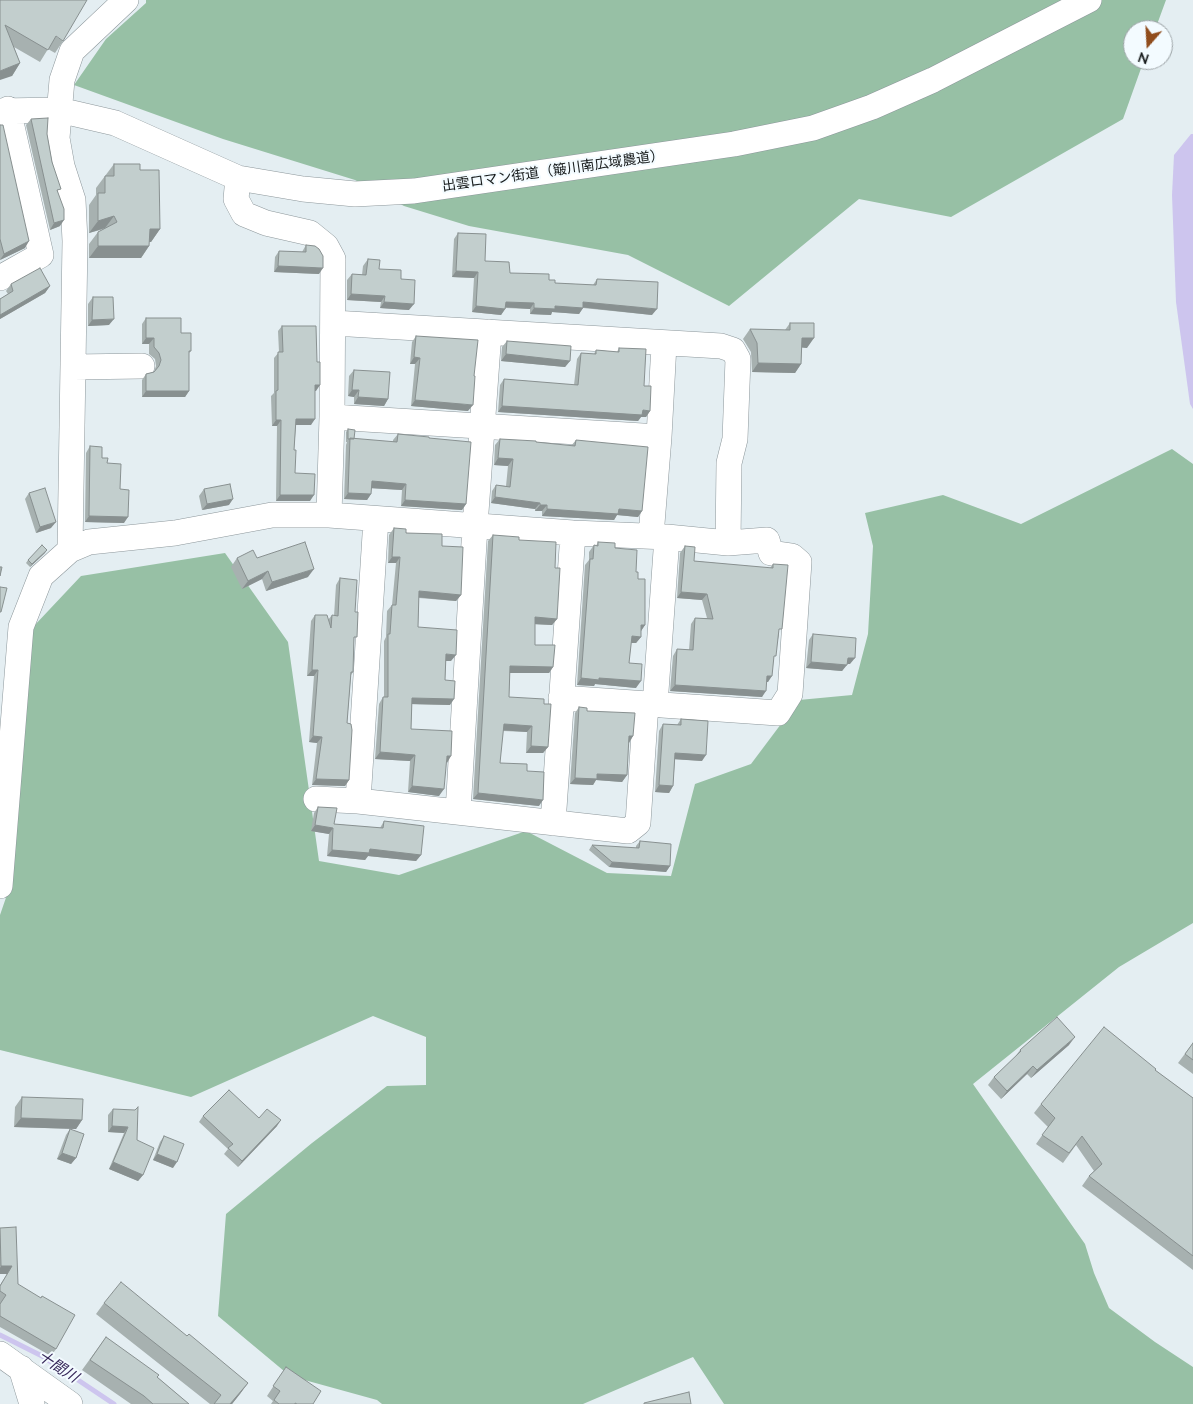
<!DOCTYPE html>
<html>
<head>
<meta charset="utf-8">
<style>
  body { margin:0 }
  #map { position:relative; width:1193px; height:1404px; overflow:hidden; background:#e4eef2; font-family:Mulish,sans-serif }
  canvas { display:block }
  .north { position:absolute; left:1123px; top:20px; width:50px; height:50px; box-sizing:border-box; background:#f3fbff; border:1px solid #9ba2a5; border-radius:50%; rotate:199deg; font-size:14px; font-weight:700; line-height:20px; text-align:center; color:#181c1d }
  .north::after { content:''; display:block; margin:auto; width:18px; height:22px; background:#904d1d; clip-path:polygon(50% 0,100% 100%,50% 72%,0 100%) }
</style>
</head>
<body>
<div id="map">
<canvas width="1193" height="1404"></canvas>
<div class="north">N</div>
</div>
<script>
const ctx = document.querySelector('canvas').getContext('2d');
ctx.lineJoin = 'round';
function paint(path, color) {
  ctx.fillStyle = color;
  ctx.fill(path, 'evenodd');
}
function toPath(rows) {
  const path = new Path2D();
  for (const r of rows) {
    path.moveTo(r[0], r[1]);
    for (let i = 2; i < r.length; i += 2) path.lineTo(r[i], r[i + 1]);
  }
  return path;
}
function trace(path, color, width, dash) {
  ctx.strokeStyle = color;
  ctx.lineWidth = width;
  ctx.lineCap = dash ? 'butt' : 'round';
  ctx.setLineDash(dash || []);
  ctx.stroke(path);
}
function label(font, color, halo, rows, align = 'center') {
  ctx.font = font + ' Mulish,"Noto Sans JP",sans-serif';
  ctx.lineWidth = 4;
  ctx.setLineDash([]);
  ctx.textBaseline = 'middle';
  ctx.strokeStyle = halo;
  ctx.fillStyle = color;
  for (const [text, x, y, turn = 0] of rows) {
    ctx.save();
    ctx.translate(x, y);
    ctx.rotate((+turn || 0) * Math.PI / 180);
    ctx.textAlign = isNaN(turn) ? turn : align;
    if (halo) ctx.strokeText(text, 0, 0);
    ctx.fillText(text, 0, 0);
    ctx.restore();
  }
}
const forest = toPath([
  [146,0,1166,0,1155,30,1133,30,1133,60,1144,60,1123,119,951,217,859,199,729,306,628,255,469,226,404,206,355,180,223,139,74,85,106,39,146,3],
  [1172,449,1193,464,1193,923,1119,967,973,1084,1085,1244,1094,1273,1109,1308,1155,1342,1193,1367,1193,1404,724,1404,693,1357,583,1404,382,1404,377,1400,290,1376,218,1316,226,1214,312,1143,387,1086,426,1085,426,1037,373,1016,191,1097,0,1050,0,915,10,886,33,627,81,576,225,553,288,642,319,861,399,875,526,831,607,873,671,876,695,784,751,764,799,700,852,695,868,634,873,546,865,513,943,495,1021,524]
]);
const water = toPath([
  [1191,134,1193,134,1193,409,1190,404,1176,302,1172,195,1174,155]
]);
const stream = toPath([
  [0,1335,42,1356,114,1404]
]);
const minor = toPath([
  [0,111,59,110,115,123,238,178,303,189,355,194,414,191,734,144,813,128,872,107,933,80,1089,0],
  [238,178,236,199,244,214,266,223,310,233,326,246,333,259,332,417,329,515],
  [0,278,41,255,8,109],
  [333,323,721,346,733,350,738,359,735,439,729,463,728,543],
  [74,367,142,366],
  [332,417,659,437],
  [651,536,659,437,664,344],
  [70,550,75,241,73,200,62,166,57,138,62,80,72,51,126,0],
  [655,705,667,537],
  [316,799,358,801,628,831,638,823,646,704],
  [358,801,376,519],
  [458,812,475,526,489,332],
  [553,823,573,533],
  [0,886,21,627,41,576,70,550,89,542,175,533,272,515,329,515,573,533,667,537,728,543,767,540,771,553,792,556,799,562,790,694,778,713,561,698],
  [0,1354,70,1404],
  [21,1368,32,1404]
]);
const wall = toPath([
  [0,0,63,41,55,53,48,49,40,62,14,47,20,63,12,76],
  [31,119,47,134,58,193,60,226,50,230,26,125],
  [0,125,25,248,0,260],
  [114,164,140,170,160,229,151,242,149,242,149,246,141,258,89,258,89,244,98,232,104,229,89,233,89,205,96,195,96,188],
  [458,233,485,261,510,273,549,280,555,283,593,285,597,279,652,315,583,308,579,314,552,312,551,315,530,314,530,309,506,308,501,315,472,312,474,278,452,277,454,239],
  [306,245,319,274,274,272,275,257,279,251,302,252],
  [368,259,379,269,401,279,409,310,380,308,381,302,347,300,347,280,352,274,362,275,363,266],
  [11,284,50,286,45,293,0,319,0,299,8,294,6,291],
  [93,297,109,325,88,326,88,304],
  [146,318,181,333,191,351,189,353,189,391,185,397,142,397,142,380,146,374,154,372,156,366,155,359,149,354,149,344,142,344,142,324],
  [790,323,807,348,802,347,801,364,795,373,752,372,751,352,743,339,750,329,785,330],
  [282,326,317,362,320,385,315,391,311,425,296,425,294,450,295,473,310,501,276,501,277,426,272,426,271,396,274,393,274,358,279,352,278,331],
  [416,336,468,411,411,406,415,364,410,364,412,342],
  [507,341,570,361,565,367,501,361,502,347],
  [619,348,644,386,650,411,646,417,641,417,638,421,498,412,500,385,504,379,574,385,577,359,581,353,594,354,596,350,617,352],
  [354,370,388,399,384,406,354,404,354,397,348,396,349,376],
  [348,429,354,439,393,442,393,440,398,434,429,438,466,504,462,510,401,506,402,490,371,488,371,494,367,500,344,499,346,445,347,442,346,442,346,432],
  [500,439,571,446,576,440,642,511,638,517,617,515,614,520,542,516,542,511,535,511,535,509,491,503,492,491,496,485,506,486,508,466,494,465,495,445],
  [90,446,107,463,120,489,124,523,85,522,86,453],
  [204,489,229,505,202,510,199,496],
  [29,493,51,528,36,533,25,499],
  [394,528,442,546,461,595,456,601,419,598,418,627,451,661,446,661,445,680,450,705,412,704,411,729,446,763,439,796,408,792,410,761,375,759,379,704,383,697,384,697,384,641,386,637,387,611,392,605,396,563,388,563,389,535],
  [493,535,519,540,555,568,557,619,552,625,535,624,535,645,553,667,549,673,510,673,509,697,544,704,548,747,543,753,526,753,527,732,503,731,500,763,527,771,539,806,473,799,488,541],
  [598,542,615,548,636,572,645,625,641,631,641,637,636,643,631,643,629,663,636,688,595,684,594,686,577,685,585,565,589,560,589,552,594,545,596,546],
  [685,546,694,561,770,568,773,564,779,635,773,661,768,682,767,682,762,697,670,691,673,656,677,649,689,650,691,624,695,618,707,618,702,600,677,598,680,553],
  [45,553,30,567,26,563,28,560],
  [237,558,257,558,308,577,266,591,262,579,242,589,231,567],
  [340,578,355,612,353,672,351,675,347,723,349,780,345,786,312,785,317,743,309,742,314,676,307,676,311,621,315,615,328,620,332,615,334,616,336,585],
  [813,634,850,664,847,664,842,671,806,668,809,640],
  [579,707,633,736,628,743,627,775,622,782,596,780,593,785,570,784,575,713],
  [681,719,702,761,675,759,673,786,669,793,655,792,659,731,663,724,677,725],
  [318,807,334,824,380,828,384,821,421,855,416,861,368,856,365,860,327,856,329,834,311,831,314,813],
  [640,841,670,866,666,872,609,867,589,850,592,845,636,848,636,846],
  [1193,1043,1193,1074,1178,1063],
  [1069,1045,1031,1078,1027,1074,1001,1099,988,1085,994,1077,1015,1057,1020,1050],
  [1155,1070,1193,1098,1193,1270,1082,1186,1089,1176,1094,1171,1076,1145,1063,1163,1036,1144,1048,1127,1034,1113,1041,1104],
  [22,1097,82,1120,76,1129,14,1127,15,1107],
  [113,1109,137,1140,143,1175,138,1181,109,1169,124,1133,108,1132,108,1115],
  [203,1116,259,1118,277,1126,238,1167,224,1154,228,1149,199,1122],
  [70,1129,76,1158,71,1164,57,1159,66,1135],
  [164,1136,173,1168,153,1160,160,1142],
  [0,1228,18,1284,56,1349,51,1356,0,1327,0,1285,7,1274,0,1274],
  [104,1303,187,1336,248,1383,232,1404,210,1404,96,1314],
  [106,1337,157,1377,189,1404,131,1404,82,1370],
  [286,1367,313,1404,271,1404,273,1401,267,1396]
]);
const shadedWall = toPath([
  [20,63,12,76,0,80,0,71],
  [114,216,105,228,89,233,98,221],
  [64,220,60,226,50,230,54,223],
  [150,229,160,229,151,242,141,242],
  [29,241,25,248,0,260,4,254],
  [98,246,149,246,141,258,89,258],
  [278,266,323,268,319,274,274,272],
  [456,271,478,272,474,278,452,277],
  [50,286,45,293,0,319,0,315],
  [351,294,385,296,381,302,347,300],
  [384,302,414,304,409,310,380,308],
  [506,302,534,303,530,309,502,307],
  [583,302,657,309,652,315,579,307],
  [476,306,505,309,501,315,472,312],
  [555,306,583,308,579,314,552,312,551,315,530,314,534,308],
  [114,319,109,325,88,326,92,320],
  [146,338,154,338,149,344,142,344],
  [802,338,814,338,807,348,795,347],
  [506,354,570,361,565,367,501,361],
  [414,357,420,358,415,364,410,364],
  [758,363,801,364,795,373,752,372],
  [315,385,320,385,316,391,310,391],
  [352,390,359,390,354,397,348,396],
  [146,391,189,391,185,397,142,397],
  [358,397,388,399,384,406,354,404],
  [415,400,473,405,468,411,411,406],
  [502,406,643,410,650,411,646,417,641,417,638,421,498,412],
  [296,419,315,419,311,425,292,425],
  [276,420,281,420,277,426,272,426],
  [498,458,513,459,508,466,494,465],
  [372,481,406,484,402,490,368,488],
  [348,493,371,494,367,500,344,499],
  [280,495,314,495,310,501,276,501],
  [495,497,540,503,535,509,491,503],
  [233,499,229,505,202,510,207,504],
  [405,500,466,504,462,510,401,506],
  [540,505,547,505,542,511,535,511],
  [547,509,619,509,642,511,638,517,617,515,614,520,542,516],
  [89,516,128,517,124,523,85,522],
  [56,522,51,528,36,533,40,527],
  [47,550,45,553,30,567,32,564],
  [392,557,400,557,396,563,388,563],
  [314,569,308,577,266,591,272,582],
  [268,571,262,579,242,589,248,581],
  [419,591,461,595,456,601,415,597],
  [681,592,707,594,702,600,677,598],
  [535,617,557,619,552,625,531,624],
  [641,625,645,625,641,631],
  [632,636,641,637,636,643,627,643],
  [446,654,456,655,451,661,442,661],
  [848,658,855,658,850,664,843,664],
  [811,662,847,665,842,671,806,668],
  [510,666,553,667,549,673,506,673],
  [312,670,318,670,314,676,307,676],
  [767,676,772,676,768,682,763,682],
  [581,678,599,678,641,681,636,688,595,684,594,686,577,685],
  [675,685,766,691,762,697,670,691],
  [412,698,454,699,450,705,408,704],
  [504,724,532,726,527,732,499,730],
  [313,736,322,737,317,743,309,742],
  [629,736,633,736,629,743,624,742],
  [531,746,548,747,543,753,526,753],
  [380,752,415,755,410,761,375,759],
  [675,753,706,755,702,761,671,759],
  [447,756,451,756,447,763],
  [597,774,627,775,622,782,596,780,593,785,570,784,575,778],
  [316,779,349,780,345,786,312,785],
  [659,785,673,786,669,793,655,792],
  [412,786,444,789,439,796,408,792],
  [478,793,543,800,539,806,473,799],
  [315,825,333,828,329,834,311,831],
  [370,849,421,855,416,861,368,856,365,860,327,856,332,850],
  [612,862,670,866,666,872,609,867],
  [1075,1037,1069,1045,1031,1078,1037,1070],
  [1033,1066,1027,1074,1001,1099,1007,1091],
  [21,1118,82,1120,76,1129,14,1127],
  [281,1120,277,1126,238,1167,242,1161],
  [112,1126,128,1127,124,1133,108,1132],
  [62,1153,76,1158,71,1164,57,1159],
  [157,1154,177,1162,173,1168,153,1160],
  [113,1162,143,1175,138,1181,109,1169],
  [1,1266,12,1266,7,1274,0,1274,0,1268],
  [248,1383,240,1394,232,1404,230,1404]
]);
const building = toPath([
  [0,0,87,0,63,41,56,36,48,50,5,25,20,63,0,71,0,0],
  [48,118,47,134,52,162,61,189,57,190,64,209,64,220,54,223,31,119,48,118],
  [0,125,3,125,29,241,4,254,0,239,0,125],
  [114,164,140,164,140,170,159,170,160,229,150,229,149,246,98,246,98,232,117,222,114,216,98,221,98,193,105,193,105,176,114,176,114,164],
  [458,233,486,234,485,261,509,262,510,273,549,274,549,280,555,280,555,283,596,285,597,279,658,282,657,309,583,302,583,308,555,306,555,309,534,308,534,303,506,302,505,309,476,306,478,272,456,271,458,233],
  [306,245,315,246,319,249,323,256,323,268,278,266,279,251,306,252,306,245],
  [368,259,380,260,379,269,401,270,401,279,415,280,414,304,384,302,385,296,351,294,352,274,366,275,368,259],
  [40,268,50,286,0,315,0,299,13,291,11,284,40,268],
  [93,297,113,297,114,319,92,320,93,297],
  [146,318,181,318,181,333,191,333,191,351,189,351,189,391,146,391,146,374,154,372,159,366,161,360,159,353,154,347,154,338,146,338,146,318],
  [790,323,814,323,814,338,802,338,801,364,758,363,757,343,750,329,790,330,790,323],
  [282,326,316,326,317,362,320,362,320,385,315,385,315,419,296,419,294,450,296,450,295,473,315,474,314,495,280,495,281,420,276,420,276,391,278,390,278,352,283,352,282,326],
  [416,336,478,340,474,376,475,376,473,405,415,400,420,358,414,357,416,336],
  [507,341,571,346,570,361,506,354,507,341],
  [619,348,646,349,644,386,651,386,650,411,643,410,642,415,502,406,504,379,578,385,581,353,596,354,596,350,619,352,619,348],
  [354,370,390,372,388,399,358,397,359,390,352,390,354,370],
  [348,429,355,430,354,439,348,439,348,429],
  [398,434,429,437,429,438,471,442,466,504,405,500,406,484,372,481,371,494,348,493,350,438,397,442,398,434],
  [500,439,536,441,536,442,575,446,576,440,648,447,642,511,619,509,618,514,547,509,547,505,540,505,540,503,495,497,496,485,510,487,513,459,498,458,500,439],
  [90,446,102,447,102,458,108,458,107,463,121,464,120,489,129,490,128,517,89,516,90,446],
  [230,484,233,499,207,504,204,489,230,484],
  [45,488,56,522,40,527,29,493,45,488],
  [394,528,406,529,406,533,442,534,442,546,463,547,461,595,419,591,418,627,457,630,456,655,446,654,445,680,455,681,454,699,412,698,411,729,452,731,451,756,447,756,444,789,412,786,415,755,380,752,383,697,388,697,388,634,390,634,392,605,396,605,400,557,392,557,394,528],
  [493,535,519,537,519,540,556,542,555,568,560,568,557,619,535,617,535,645,555,645,553,667,510,666,509,697,544,699,544,704,551,704,548,747,531,746,532,726,504,724,500,763,527,764,527,771,544,772,543,800,478,793,493,535],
  [305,542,314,569,272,582,268,571,248,581,237,558,253,550,257,558,305,542],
  [598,542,615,543,615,548,637,550,636,572,638,572,638,579,645,579,645,625,641,625,641,637,632,636,629,663,642,664,641,681,599,678,599,680,581,678,590,559,593,559,594,545,598,546,598,542],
  [42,545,47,550,32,564,28,560,42,545],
  [685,546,695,547,694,561,773,568,773,564,788,565,782,629,779,629,776,656,774,656,772,676,767,676,766,691,675,685,677,649,693,650,695,618,713,619,707,594,681,592,685,546],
  [0,567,2,567,0,576,0,567],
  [340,578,357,580,355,612,358,612,357,637,354,637,353,672,351,672,347,723,351,724,352,730,349,780,316,779,322,737,313,736,318,670,312,670,315,615,327,615,331,628,332,615,338,616,340,578],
  [0,587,7,588,1,612,0,612,0,587],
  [813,634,856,638,855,658,848,658,847,665,811,662,813,634],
  [579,707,587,708,587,711,635,713,633,736,629,736,627,775,597,774,597,779,575,778,579,707],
  [681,719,708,721,706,755,675,753,673,786,659,785,663,724,681,725,681,719],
  [318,807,337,808,334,824,383,828,384,821,424,826,421,855,370,849,369,853,332,850,333,828,315,825,318,807],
  [640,841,671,844,670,866,612,862,592,845,639,848,640,841],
  [1057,1017,1075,1037,1037,1070,1033,1066,1007,1091,994,1077,1021,1051,1020,1050,1057,1017],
  [1104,1027,1156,1069,1155,1070,1193,1098,1193,1256,1089,1176,1102,1164,1082,1136,1069,1153,1042,1135,1055,1118,1041,1104,1104,1027],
  [1193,1043,1193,1060,1185,1054,1193,1043],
  [229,1090,259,1118,267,1109,281,1120,242,1161,228,1148,233,1144,203,1116,229,1090],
  [22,1097,83,1099,82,1120,21,1118,22,1097],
  [138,1107,137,1140,154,1148,143,1175,113,1162,128,1127,112,1126,113,1109,135,1110,138,1107],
  [70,1129,84,1134,76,1158,62,1153,70,1129],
  [164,1136,184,1144,177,1162,157,1154,164,1136],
  [16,1227,18,1284,41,1298,42,1296,75,1315,56,1349,0,1316,0,1304,6,1295,0,1291,0,1286,12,1266,1,1266,0,1228,16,1227],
  [121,1282,187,1336,189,1334,248,1383,230,1404,214,1404,221,1395,104,1303,121,1282],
  [106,1337,159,1375,157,1377,189,1404,153,1404,144,1396,90,1360,106,1337],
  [286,1367,321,1391,313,1404,297,1404,295,1403,295,1404,279,1404,274,1400,280,1391,273,1386,286,1367],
  [689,1392,691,1404,644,1404,644,1403,689,1392]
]);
const streetNames = [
  ["出雲ロマン街道（簸川南広域農道）",553,171,-8]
];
const waterNames = [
  ["十間川",58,1367,33]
];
paint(forest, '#97c0a5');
paint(water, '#cdc5ee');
trace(stream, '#cdc5ee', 5);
trace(minor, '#8d979b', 26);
trace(minor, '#fff', 25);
paint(wall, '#a7b1b0');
paint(shadedWall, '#889090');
paint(building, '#c2cecd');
trace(building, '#889090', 1);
label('14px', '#181c1d', '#f3fbff', streetNames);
label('italic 15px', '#37285a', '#f3fbff', waterNames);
</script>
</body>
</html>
